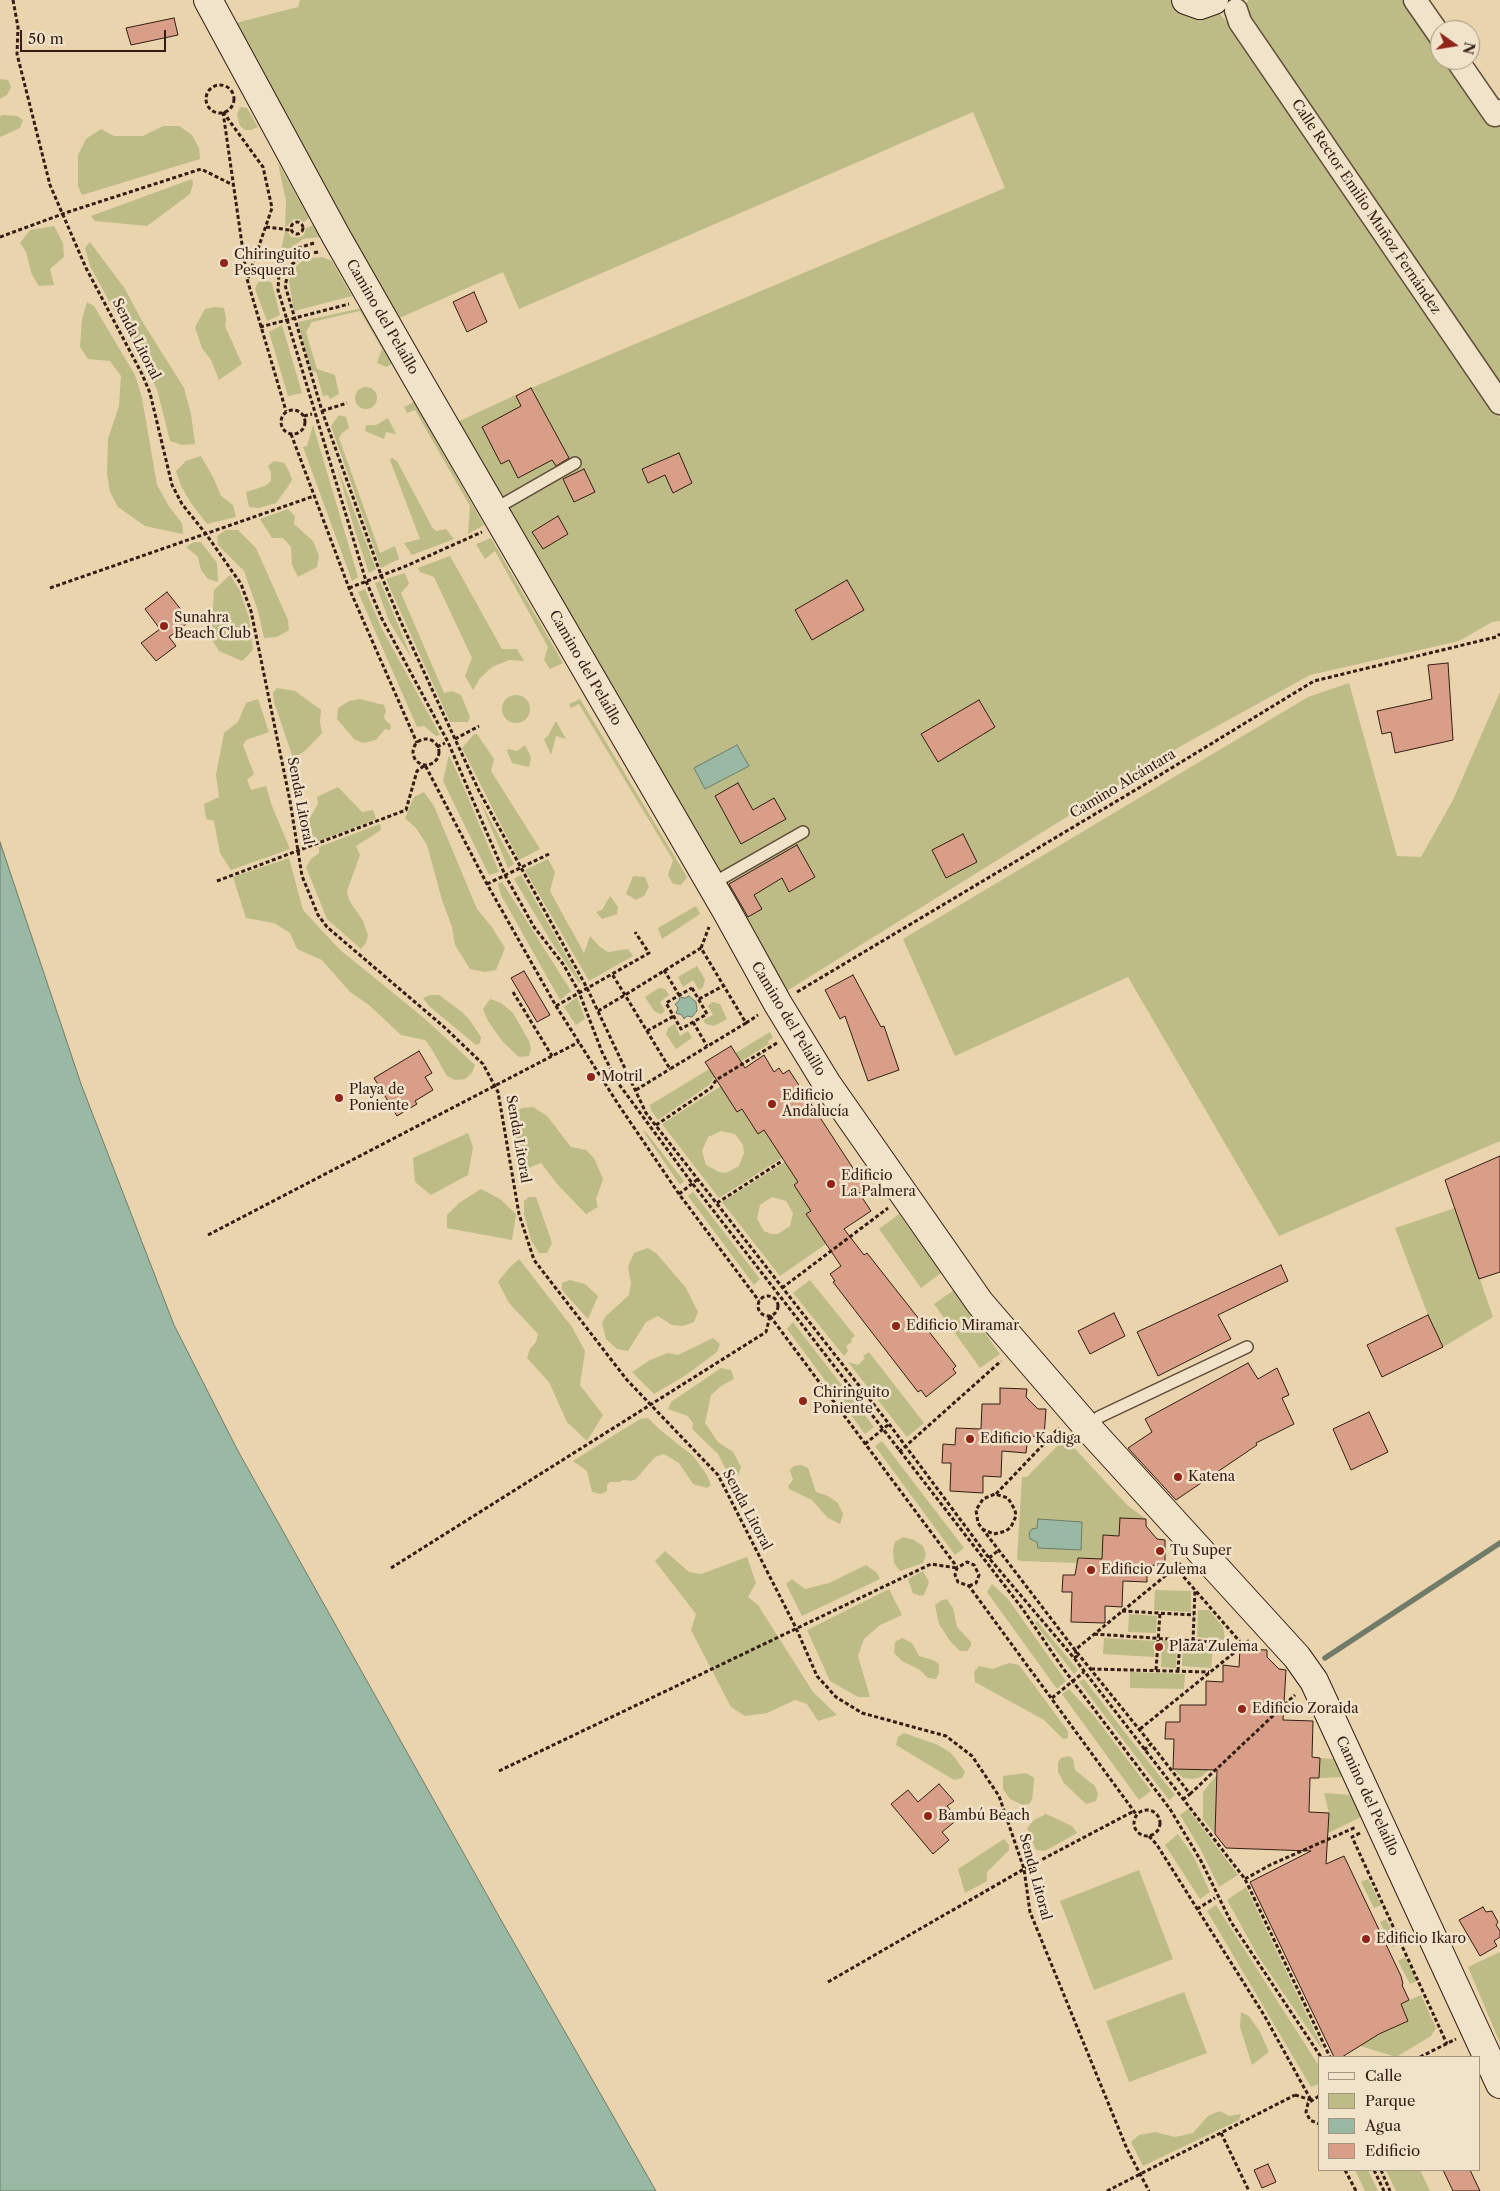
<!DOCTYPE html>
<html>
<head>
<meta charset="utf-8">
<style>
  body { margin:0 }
  #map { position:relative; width:1500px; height:2191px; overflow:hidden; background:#e9d4ae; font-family:"Libre Caslon Text",serif }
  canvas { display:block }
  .legend { position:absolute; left:1318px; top:2056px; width:162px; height:115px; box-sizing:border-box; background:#f1e3ca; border:1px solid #a59481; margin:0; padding:6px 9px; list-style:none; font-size:15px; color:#331d14 }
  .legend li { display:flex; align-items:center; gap:10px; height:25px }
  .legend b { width:25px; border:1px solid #a59481 }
  .north { position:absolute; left:1430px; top:20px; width:50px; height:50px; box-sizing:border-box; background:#f1e3ca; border:1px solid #a59481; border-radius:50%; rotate:103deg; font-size:14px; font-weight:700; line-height:20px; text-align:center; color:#331d14 }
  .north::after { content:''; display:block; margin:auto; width:18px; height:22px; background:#8f2418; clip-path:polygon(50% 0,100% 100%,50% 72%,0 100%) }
  .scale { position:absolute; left:20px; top:30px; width:146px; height:22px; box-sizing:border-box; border:2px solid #331d14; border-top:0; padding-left:6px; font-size:15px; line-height:18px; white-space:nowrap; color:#331d14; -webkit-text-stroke:4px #f1e3ca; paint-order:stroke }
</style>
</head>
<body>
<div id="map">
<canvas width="1500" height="2191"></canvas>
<ul class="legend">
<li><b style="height:6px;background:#f1e3ca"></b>Calle</li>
<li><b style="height:14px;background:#bdbb86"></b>Parque</li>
<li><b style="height:14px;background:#99b9a4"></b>Agua</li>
<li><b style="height:14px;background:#d99e87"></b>Edificio</li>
</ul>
<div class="north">N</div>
<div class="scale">50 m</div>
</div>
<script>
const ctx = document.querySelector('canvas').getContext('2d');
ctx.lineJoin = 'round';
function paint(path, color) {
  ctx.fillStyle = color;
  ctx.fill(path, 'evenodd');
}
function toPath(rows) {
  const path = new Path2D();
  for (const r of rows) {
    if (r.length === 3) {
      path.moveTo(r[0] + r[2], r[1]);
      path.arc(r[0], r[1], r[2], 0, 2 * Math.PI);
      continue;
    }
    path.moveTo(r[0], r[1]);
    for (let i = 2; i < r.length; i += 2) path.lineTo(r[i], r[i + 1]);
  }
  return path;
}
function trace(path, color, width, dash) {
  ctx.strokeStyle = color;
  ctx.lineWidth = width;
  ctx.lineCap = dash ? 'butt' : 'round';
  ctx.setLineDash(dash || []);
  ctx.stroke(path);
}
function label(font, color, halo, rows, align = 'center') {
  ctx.font = font + ' "Libre Caslon Text",serif';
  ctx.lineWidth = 5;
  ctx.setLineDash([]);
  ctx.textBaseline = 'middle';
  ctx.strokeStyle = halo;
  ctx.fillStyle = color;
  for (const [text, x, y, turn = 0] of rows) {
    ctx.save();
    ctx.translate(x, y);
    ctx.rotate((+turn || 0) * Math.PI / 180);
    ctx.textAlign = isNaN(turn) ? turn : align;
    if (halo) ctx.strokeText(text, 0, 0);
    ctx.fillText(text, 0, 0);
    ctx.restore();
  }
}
const green = toPath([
  [300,0,1172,0,1183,13,1219,13,1252,50,1500,418,1500,621,1492,622,1459,641,1310,675,1181,746,785,992,453,424,531,388,1005,188,973,112,519,309,503,272,397,319,280,110,236,23,298,7],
  [1248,0,1415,0,1440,36,1440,60,1457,60,1500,111,1500,394,1245,9],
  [0,79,8,80,11,87,7,95,0,99],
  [240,107,247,108,258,127,251,130,245,130,240,126,237,115],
  [4,115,17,116,23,120,20,128,0,137,0,116],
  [163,126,179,126,192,135,199,148,200,159,82,195,78,186,78,155,86,139,101,129,114,136,143,136],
  [278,163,309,218,304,222,299,219,294,219,285,228,286,201],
  [192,179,193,184,190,194,147,226,95,221,91,216],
  [314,225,320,237,303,239,285,252,281,251,285,231,287,231,291,237,298,238,304,235,306,228],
  [54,226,63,243,64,257,50,269,54,285,39,286,32,275,26,252,20,243,30,230],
  [90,242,125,289,142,321,184,388,191,414,195,444,182,445,170,441,157,389,90,266,85,248],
  [322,257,332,261,352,296,294,311,289,281,294,268,305,259],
  [263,279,272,283,280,315,267,321,255,289,258,282],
  [87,302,94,306,135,375,142,398,157,485,170,508,182,523,183,534,145,526,118,507,110,492,107,474,108,439,119,406,121,376,110,361,88,359,80,347,82,319],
  [215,307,224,308,226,319,225,326,242,364,219,380,211,360,202,348,195,327,205,309],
  [362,308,393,363,386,367,377,363,382,349,360,311,312,322,306,332,317,369,335,375,339,394,330,399,328,395,323,396,316,372,311,370,298,322],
  [282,325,302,393,288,396,269,332],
  [366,398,11],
  [414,402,484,525,468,534,470,506,415,410,407,413,404,407],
  [339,415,346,417,349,428,342,433,339,438,380,553,395,546,399,559,381,568,331,426],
  [388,418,396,434,386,432,384,439,365,431,366,425,376,425],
  [313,425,358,577,352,581,303,447,307,446],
  [201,456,214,479,221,496,233,505,236,517,207,524,191,503,181,486,176,471,186,461],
  [392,458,397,461,432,527,436,531,446,529,454,539,412,555,404,543,420,539,390,460],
  [274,461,284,463,289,471,292,480,287,488,276,503,259,508,249,507,246,492,265,486,271,481,271,472,268,466],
  [337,466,376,569,369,573,354,528],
  [288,509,295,516,294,524,313,541,319,556,317,567,298,577,292,565,291,547,283,538,272,538,260,519],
  [226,530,238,530,256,548,288,620,289,630,277,637,264,638,258,611,244,571,218,545,217,536],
  [491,538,563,663,550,669,544,660,548,647,495,551,485,559,476,544],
  [194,542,201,542,217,563,218,582,208,579,201,570,198,557,186,547],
  [450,556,502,649,517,649,524,661,509,660,492,667,480,678,473,690,465,676,472,658,434,577,420,572,418,568],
  [405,573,409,584,401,593,444,693,452,691,461,695,470,717,468,722,450,722,386,579],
  [230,575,240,591,249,618,253,650,242,661,219,651,209,635,212,628,214,590],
  [380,581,412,659,389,621,375,583],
  [365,589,381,627,440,735,436,736,424,726,417,727,358,592],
  [1349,683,1397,856,1421,857,1453,800,1500,692,1500,1141,1279,1236,1128,977,955,1056,903,939,1308,697],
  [277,688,295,691,321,710,320,722,322,733,305,751,293,758,274,702,273,693],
  [516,709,14],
  [258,699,269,732,246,740,243,745,254,774,247,780,251,790,266,786,272,806,290,849,231,870,220,853,214,821,206,819,204,804,219,797,216,775,224,733,238,722,246,703],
  [360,699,384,705,386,711,384,717,386,721,391,725,390,730,385,729,376,740,363,743,354,739,337,719,338,708,349,701],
  [580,699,687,877,681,885,673,884,668,875,673,860,579,704,571,708,569,704],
  [556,721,566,739,556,736,551,755,544,739,548,736],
  [474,734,477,734,494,759,491,771,540,849,519,860,462,748],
  [525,745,531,757,529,767,512,763,507,751,508,749,517,751],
  [449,755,464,788,499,872,489,875,443,781],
  [338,787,362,812,373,810,376,819,311,844,304,838,302,831,318,804,317,797],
  [424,792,434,806,477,909,491,926,505,948,496,970,485,972,470,969,455,945,452,927,442,900,427,845,416,828,405,818,414,797],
  [479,799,514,864,508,868],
  [380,824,381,830,356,846,360,855,347,891,349,900,363,921,368,935,366,943,361,949,327,919,306,867,311,859,319,853,319,847],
  [289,858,303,910,339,949,424,1018,475,1065,472,1073,465,1079,455,1080,447,1076,431,1048,425,1040,401,1035,369,1005,350,992,322,960,297,949,290,933,274,923,246,918,233,877],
  [548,859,555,872,550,891,584,953,590,936,600,947,608,952,628,949,633,956,589,981,525,870],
  [521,875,581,982,579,983,549,938,514,879],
  [633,876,645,877,649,887,644,896,636,900,626,894],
  [502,882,571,991,560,1000,501,895,498,884],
  [610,896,618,907,617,914,602,919,596,912,602,910],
  [696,906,700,914,662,939,658,928],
  [697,966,705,980,703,987,699,990,693,980,683,987,678,977],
  [659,988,665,989,669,995,660,1002,665,1011,661,1014,654,1011,645,997],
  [430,995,439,995,462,1012,469,1019,481,1037,480,1043,476,1045,429,1006,423,998],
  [577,997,585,1019,576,1025,564,1007],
  [490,999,501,1003,513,1013,529,1041,531,1049,529,1056,519,1057,502,1041,488,1021,483,1009],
  [712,1002,720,1004,727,1019,714,1026,706,1024,703,1020,713,1015,708,1006],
  [675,1024,680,1036,688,1031,692,1038,676,1049,666,1034,668,1028],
  [770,1032,773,1038,768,1041,769,1044,714,1078,709,1085,658,1120,651,1110,650,1105],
  [721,1086,737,1111,742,1109,758,1134,764,1130,782,1158,719,1198,662,1124],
  [721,1131,735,1134,743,1145,744,1153,739,1166,726,1173,719,1172,706,1165,702,1151,708,1137],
  [533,1107,547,1116,571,1147,586,1150,594,1158,603,1179,596,1199,598,1207,586,1214,558,1185,541,1163,526,1169,516,1167,511,1123,515,1112,522,1108],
  [643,1131,645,1131,684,1181,680,1185],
  [468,1133,473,1147,468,1175,431,1195,415,1182,413,1158],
  [785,1162,798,1182,794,1185,811,1211,806,1214,826,1244,780,1276,722,1202],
  [772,1197,786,1201,793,1213,790,1226,778,1234,771,1234,764,1231,757,1219,760,1205],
  [481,1189,500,1199,516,1214,512,1240,447,1228,447,1215,459,1203],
  [693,1192,760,1279,754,1285,688,1196],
  [529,1197,536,1197,548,1231,552,1243,547,1253,539,1253,531,1240,524,1214,524,1201],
  [1455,1208,1493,1317,1443,1347,1428,1315,1395,1228],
  [899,1214,941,1273,921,1288,879,1229],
  [648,1248,656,1253,686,1288,698,1312,694,1322,683,1326,672,1325,658,1316,646,1322,628,1351,617,1349,606,1339,602,1323,606,1316,629,1295,631,1283,628,1267,634,1253],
  [519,1259,572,1327,585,1351,580,1385,603,1415,587,1441,567,1422,549,1382,527,1358,530,1349,536,1342,538,1334,509,1303,498,1282,510,1267],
  [570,1280,585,1284,598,1296,588,1319,562,1290,562,1283],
  [810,1280,855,1336,851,1339,852,1342,846,1346,848,1351,844,1356,793,1293],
  [954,1290,1000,1354,980,1368,934,1304],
  [793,1322,874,1427,865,1434,787,1329],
  [713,1338,720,1344,717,1352,686,1375,654,1394,632,1372,650,1360,668,1353,678,1355],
  [869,1352,924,1423,907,1437,848,1362,858,1365,865,1358,863,1356],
  [721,1368,731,1370,734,1379,721,1386,711,1395,705,1423,718,1442,733,1452,741,1467,738,1476,727,1472,718,1454,692,1429,693,1423,688,1416,668,1409,671,1402],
  [648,1418,659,1429,693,1456,707,1475,711,1485,707,1488,693,1484,679,1463,664,1454,655,1457,636,1479,631,1481,624,1480,619,1482,610,1482,607,1485,607,1491,601,1494,592,1492,587,1471,573,1461,640,1419],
  [1065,1438,1128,1506,1146,1519,1120,1518,1123,1536,1103,1535,1103,1559,1078,1558,1077,1563,1020,1561,1017,1559,1022,1477,1027,1477],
  [882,1441,964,1548,955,1555,875,1446],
  [801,1465,808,1468,816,1492,828,1496,838,1503,843,1514,840,1524,828,1518,812,1500,789,1489,788,1486,793,1480,790,1470,794,1466],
  [903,1537,914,1540,923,1546,926,1554,923,1563,900,1571,894,1563,893,1550,895,1542],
  [665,1551,689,1572,701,1574,747,1557,756,1583,748,1597,758,1605,813,1692,837,1715,818,1721,807,1704,795,1700,767,1713,745,1716,731,1707,691,1630,696,1614,655,1561],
  [866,1565,877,1573,880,1579,802,1616,786,1584,792,1579,805,1589,829,1583],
  [923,1571,929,1582,924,1595,920,1596,913,1593,908,1579],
  [992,1584,1008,1599,1066,1681,1057,1689,987,1592],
  [889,1589,902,1615,880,1625,864,1639,858,1656,870,1697,858,1697,830,1681,807,1630],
  [1155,1590,1191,1591,1191,1612,1154,1610],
  [947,1599,953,1608,957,1627,971,1642,971,1646,967,1651,960,1651,950,1641,939,1624,935,1605,942,1600],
  [1198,1610,1209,1610,1223,1627,1225,1640,1197,1637],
  [1129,1614,1157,1616,1156,1633,1128,1632],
  [1037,1621,1078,1670,1074,1674,1035,1623],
  [902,1638,912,1643,919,1656,933,1660,939,1664,939,1673,936,1679,928,1678,920,1670,902,1661,894,1653,895,1642],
  [1104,1638,1155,1641,1154,1657,1103,1654],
  [1162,1640,1177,1641,1176,1668,1161,1667],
  [1183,1645,1213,1647,1211,1668,1182,1666],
  [1009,1663,1019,1665,1068,1731,1068,1738,1063,1739,1044,1720,975,1682,974,1672,979,1666,993,1669],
  [1130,1672,1185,1674,1184,1689,1130,1688],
  [1084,1679,1127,1735,1175,1795,1169,1800,1079,1682],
  [1069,1689,1095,1717,1151,1791,1139,1800,1062,1694],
  [904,1733,938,1745,951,1753,965,1772,962,1778,954,1780,896,1745,898,1737],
  [1226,1754,1201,1777,1193,1779,1183,1778,1173,1769],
  [1069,1756,1073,1759,1075,1770,1095,1786,1098,1794,1096,1801,1086,1804,1064,1783,1058,1772,1058,1762,1061,1758],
  [1320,1758,1335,1759,1342,1777,1319,1778],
  [1026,1773,1034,1778,1033,1792,1032,1800,1029,1804,1023,1805,1010,1799,1003,1789,1003,1776],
  [1217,1774,1215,1834,1203,1819,1203,1792],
  [1324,1793,1351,1795,1361,1817,1328,1833,1329,1813],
  [1188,1809,1238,1875,1219,1887,1201,1850,1180,1815],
  [1046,1814,1072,1826,1077,1833,1045,1851,1036,1850,1027,1828,1034,1820],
  [1178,1834,1194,1857,1210,1892,1200,1899,1165,1845],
  [1004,1839,1009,1845,1009,1850,987,1872,987,1881,965,1893,958,1869],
  [1139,1870,1173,1959,1094,1990,1060,1901],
  [1368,1879,1381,1905,1374,1908,1361,1882],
  [1246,1887,1322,2047,1321,2048,1258,1956,1227,1900],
  [1216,1905,1319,2066,1319,2084,1311,2087,1207,1911],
  [1386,1919,1399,1944,1392,1947,1380,1922],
  [1500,1952,1500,2043,1468,1967],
  [1405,1957,1417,1981,1410,1984,1398,1961],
  [1184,1992,1207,2053,1129,2082,1106,2021],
  [1421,1995,1436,2028,1431,2036,1396,2057,1357,2045,1408,2021,1401,2004],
  [1241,2012,1249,2016,1260,2032,1269,2052,1252,2065,1240,2027],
  [1220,2111,1229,2116,1241,2114,1239,2120,1143,2166,1131,2142,1139,2135,1155,2132,1175,2137,1193,2133,1208,2116],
  [1355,2170,1368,2170,1378,2191,1365,2191],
  [1386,2170,1420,2170,1430,2191,1396,2191]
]);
const water = toPath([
  [737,745,749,766,705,789,694,768,737,745],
  [0,842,81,1084,174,1325,238,1451,501,1920,656,2191,0,2191,0,842],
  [689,996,696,1002,697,1011,692,1017,687,1016,684,1019,682,1015,676,1013,678,1008,675,1004,679,1001,680,997,685,998,689,996],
  [1038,1519,1082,1522,1081,1550,1038,1548,1037,1542,1030,1539,1029,1533,1032,1529,1037,1528,1038,1519]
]);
const stream = toPath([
  [1325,1658,1500,1543]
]);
const building = toPath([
  [174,18,178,35,131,45,126,28,174,18],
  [474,292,487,322,467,332,453,302,474,292],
  [531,388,569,458,556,466,552,460,518,478,509,460,501,464,482,427,521,406,516,396,531,388],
  [679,453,692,483,673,493,665,475,648,483,642,469,679,453],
  [584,469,595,492,574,502,563,479,584,469],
  [558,516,568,534,543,549,532,532,558,516],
  [847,580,864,610,812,640,795,610,847,580],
  [167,592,190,621,169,637,176,646,156,661,141,643,160,629,145,609,167,592],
  [1448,663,1453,740,1395,753,1391,732,1382,734,1377,711,1432,699,1428,665,1448,663],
  [979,700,995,727,938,762,921,734,979,700],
  [738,783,753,810,774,798,786,819,741,844,715,796,738,783],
  [963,834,977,862,946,878,932,850,963,834],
  [797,845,815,877,789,892,782,878,754,895,762,909,748,917,729,884,797,845],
  [524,971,550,1015,537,1022,511,978,524,971],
  [853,975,881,1027,884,1026,899,1070,868,1081,845,1016,840,1019,825,990,853,975],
  [731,1046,745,1068,764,1055,774,1072,779,1068,783,1074,789,1070,864,1185,861,1187,864,1191,859,1193,871,1211,844,1229,864,1255,867,1253,956,1366,953,1369,956,1373,926,1397,921,1390,918,1392,833,1282,835,1281,830,1274,841,1266,806,1214,811,1211,794,1185,798,1182,764,1130,758,1134,742,1109,737,1112,705,1062,731,1046],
  [419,1051,432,1073,425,1077,433,1090,415,1101,417,1104,397,1116,374,1078,419,1051],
  [1500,1156,1500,1272,1479,1279,1445,1180,1500,1156],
  [1281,1265,1288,1281,1218,1315,1231,1339,1158,1376,1137,1332,1281,1265],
  [1114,1313,1125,1336,1090,1354,1078,1331,1114,1313],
  [1428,1315,1443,1347,1382,1377,1367,1345,1428,1315],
  [1248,1363,1258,1379,1277,1368,1289,1395,1282,1398,1294,1424,1256,1443,1257,1445,1176,1500,1128,1448,1152,1432,1145,1419,1248,1363],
  [1000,1388,1027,1389,1026,1397,1038,1409,1046,1409,1044,1437,1028,1436,1026,1453,1002,1451,1001,1477,983,1476,983,1493,950,1491,951,1463,942,1463,943,1444,955,1445,956,1428,981,1429,982,1404,1000,1404,1000,1388],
  [1369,1412,1388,1452,1351,1470,1333,1429,1369,1412],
  [1120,1518,1146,1519,1146,1526,1157,1539,1165,1540,1165,1566,1147,1565,1147,1582,1123,1581,1122,1607,1105,1606,1105,1623,1071,1622,1072,1592,1062,1592,1063,1575,1075,1575,1078,1558,1102,1559,1103,1535,1119,1536,1120,1518],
  [1240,1649,1267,1650,1267,1657,1279,1669,1286,1670,1283,1720,1313,1721,1312,1757,1320,1758,1319,1778,1310,1778,1309,1812,1329,1813,1326,1864,1344,1856,1401,1976,1403,1984,1402,1985,1409,2000,1401,2004,1408,2021,1379,2034,1342,2057,1334,2057,1250,1882,1311,1851,1226,1848,1215,1834,1217,1770,1173,1769,1174,1739,1165,1739,1166,1722,1180,1722,1180,1705,1206,1705,1206,1681,1223,1682,1223,1665,1239,1667,1240,1649],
  [939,1784,954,1801,947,1806,958,1819,942,1832,949,1840,933,1854,891,1804,908,1790,918,1802,939,1784],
  [1483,1907,1486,1912,1492,1911,1498,1922,1496,1925,1500,1931,1500,1937,1494,1941,1497,1946,1480,1956,1459,1920,1483,1907],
  [1268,2164,1276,2182,1262,2188,1254,2170,1268,2164],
  [1443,2170,1470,2170,1480,2191,1453,2191,1443,2170]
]);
const path = toPath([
  [13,0,18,27,17,54,50,185,86,268,142,374,150,393,172,485,182,504,206,534,241,584,251,611,290,801,302,876,318,915,327,927,443,1026,483,1064,498,1092,519,1214,534,1260,627,1380,718,1475,796,1628,817,1676,836,1697,862,1713,946,1736,972,1756,999,1796,1024,1869,1030,1912,1127,2149,1149,2191],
  [220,99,14],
  [223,112,247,279,286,411],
  [223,112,263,167,272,208,248,278],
  [297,228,6],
  [266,227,290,230],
  [0,237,68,212,201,169,233,185],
  [314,243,295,249,285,259,279,273,278,290,366,581,382,619,448,742,505,875,534,927,563,964,579,992,602,1052,618,1083,692,1183,1022,1608,1062,1667,1170,1809,1201,1861,1231,1922,1321,2057],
  [318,252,304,255,291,265,285,285,322,411,381,575,400,620,479,791,587,988,646,1113,889,1424,989,1558,1074,1658,1245,1879,1330,2057],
  [260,327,349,304],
  [293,422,12],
  [322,411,347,403],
  [304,416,312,414],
  [291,434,349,588,417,743],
  [50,588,314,496],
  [349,588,406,566,482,532],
  [455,739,479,726],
  [426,752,13],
  [437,747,445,743],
  [217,881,406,810,417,771,425,765,487,884,556,1006,618,1104,679,1194,759,1301],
  [487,884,549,854],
  [701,948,709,927],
  [664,970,679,995],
  [692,988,707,1014,681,1029,666,1003,692,988],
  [513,992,552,1056],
  [797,992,1142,786,1314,681,1496,637,1500,634],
  [699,999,723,986],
  [556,1006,649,953,635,932],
  [598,1011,625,995,701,948,746,1023,670,1069,625,995,612,974],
  [693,1022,707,1046],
  [746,1023,758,1015],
  [647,1031,674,1016],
  [636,1090,670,1069],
  [656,1125,711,1088,716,1080,777,1043],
  [679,1194,698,1179],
  [717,1203,782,1161],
  [208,1235,579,1042],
  [782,1288,888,1208],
  [768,1306,10],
  [770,1316,957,1567],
  [865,1444,889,1424],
  [899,1452,1001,1361],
  [996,1494,1059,1428],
  [982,1529,994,1534,1006,1531,1011,1527,1016,1516,1015,1510,1008,1498,995,1494,983,1499,976,1510,978,1523,1075,1650,1151,1744],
  [989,1558,999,1550],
  [1175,1567,1242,1644],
  [391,1568,766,1332,770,1316],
  [969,1586,976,1583,979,1575,974,1565,967,1562,957,1568,955,1575,958,1582,969,1586,1136,1814],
  [1122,1611,1194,1615],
  [1094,1634,1242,1644],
  [1193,1641,1195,1590],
  [1074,1658,1077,1656,1075,1650,1181,1563],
  [1091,1669,1209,1672],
  [1156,1670,1160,1613],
  [1178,1671,1180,1640],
  [1052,1698,1084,1672],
  [1140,1729,1251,1639],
  [1144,1750,1151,1744,1190,1794,1181,1801],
  [499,1771,931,1564,957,1568],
  [1190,1794,1295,1695],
  [1147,1823,13],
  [1360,1833,1352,1837,1447,2044],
  [1149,1836,1157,1845,1264,2015,1311,2100],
  [1245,1879,1270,1865,1356,1827],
  [1197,1909,1215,1898],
  [828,1982,1024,1869,1134,1811],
  [1420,2057,1456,2039],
  [1295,2095,1311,2100],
  [1319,2096,1308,2103,1306,2112,1310,2120,1319,2124],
  [1221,2133,1249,2191],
  [1345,2170,1356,2191],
  [1374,2170,1384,2191],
  [1381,2170,1390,2191]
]);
const lane = toPath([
  [493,510,575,463],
  [710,885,803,832],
  [1089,1429,1099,1417,1247,1347]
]);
const street = toPath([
  [1415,0,1440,36],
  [1236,10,1240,22,1500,403],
  [1457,60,1495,115,1500,111]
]);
const secondary = toPath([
  [208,0,336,236,417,378,726,910,778,1004,827,1084,980,1303,1089,1429,1297,1657,1314,1681,1500,2084],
  [1186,0,1200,5,1214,0]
]);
const pathBridge = toPath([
  [1107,2191,1295,2095]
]);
const markers = [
  [224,263,5,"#8f2418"],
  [164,626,5,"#8f2418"],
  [591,1077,5,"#8f2418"],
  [339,1098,5,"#8f2418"],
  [772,1104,5,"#8f2418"],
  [831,1184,5,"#8f2418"],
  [896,1326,5,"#8f2418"],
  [803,1401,5,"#8f2418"],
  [970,1439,5,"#8f2418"],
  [1178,1477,5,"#8f2418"],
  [1160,1551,5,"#8f2418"],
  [1091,1570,5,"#8f2418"],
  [1159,1647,5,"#8f2418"],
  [1242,1709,5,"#8f2418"],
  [928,1816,5,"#8f2418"],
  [1366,1939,5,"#8f2418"]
];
const streetNames = [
  ["Calle Rector Emilio Muñoz Fernández",1366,207,56],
  ["Camino del Pelaíllo",382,317,60],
  ["Senda Litoral",136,339,63],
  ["Camino del Pelaíllo",585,668,60],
  ["Camino Alcántara",1123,784,-31],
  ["Senda Litoral",300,801,79],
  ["Camino del Pelaíllo",788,1019,59],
  ["Senda Litoral",518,1139,80],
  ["Senda Litoral",747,1510,62],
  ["Camino del Pelaíllo",1367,1796,65],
  ["Senda Litoral",1035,1877,75]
];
const poiNames = [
  ["Chiringuito",234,255],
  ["Pesquera",234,271],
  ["Sunahra",174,618],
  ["Beach Club",174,634],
  ["Motril",601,1077],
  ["Playa de",349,1090],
  ["Poniente",349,1106],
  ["Edificio",782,1096],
  ["Andalucía",782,1112],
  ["Edificio",841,1176],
  ["La Palmera",841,1192],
  ["Edificio Miramar",906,1326],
  ["Chiringuito",813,1393],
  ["Poniente",813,1409],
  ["Edificio Kadiga",980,1439],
  ["Katena",1188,1477],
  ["Tu Super",1170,1551],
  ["Edificio Zulema",1101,1570],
  ["Plaza Zulema",1169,1647],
  ["Edificio Zoraida",1252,1709],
  ["Bambú Beach",938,1816],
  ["Edificio Ikaro",1376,1939]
];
paint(green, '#bdbb86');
paint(water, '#99b9a4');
trace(water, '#707b6a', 1);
trace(stream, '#707b6a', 5.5);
paint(building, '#d99e87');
trace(building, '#331d14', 1);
trace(lane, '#604b3a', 14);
trace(street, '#604b3a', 25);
trace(secondary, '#331d14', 30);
trace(path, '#331d14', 3, [4, 2.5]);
trace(lane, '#f1e3ca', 11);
trace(street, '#f1e3ca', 22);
trace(secondary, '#f1e3ca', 28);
trace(pathBridge, '#331d14', 3, [4, 2.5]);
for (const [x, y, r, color] of markers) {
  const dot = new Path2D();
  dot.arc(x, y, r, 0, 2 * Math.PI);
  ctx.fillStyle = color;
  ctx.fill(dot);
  trace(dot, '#f1e3ca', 2);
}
label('14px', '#331d14', '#f1e3ca', streetNames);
label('14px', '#331d14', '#f1e3ca', poiNames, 'left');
</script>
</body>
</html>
